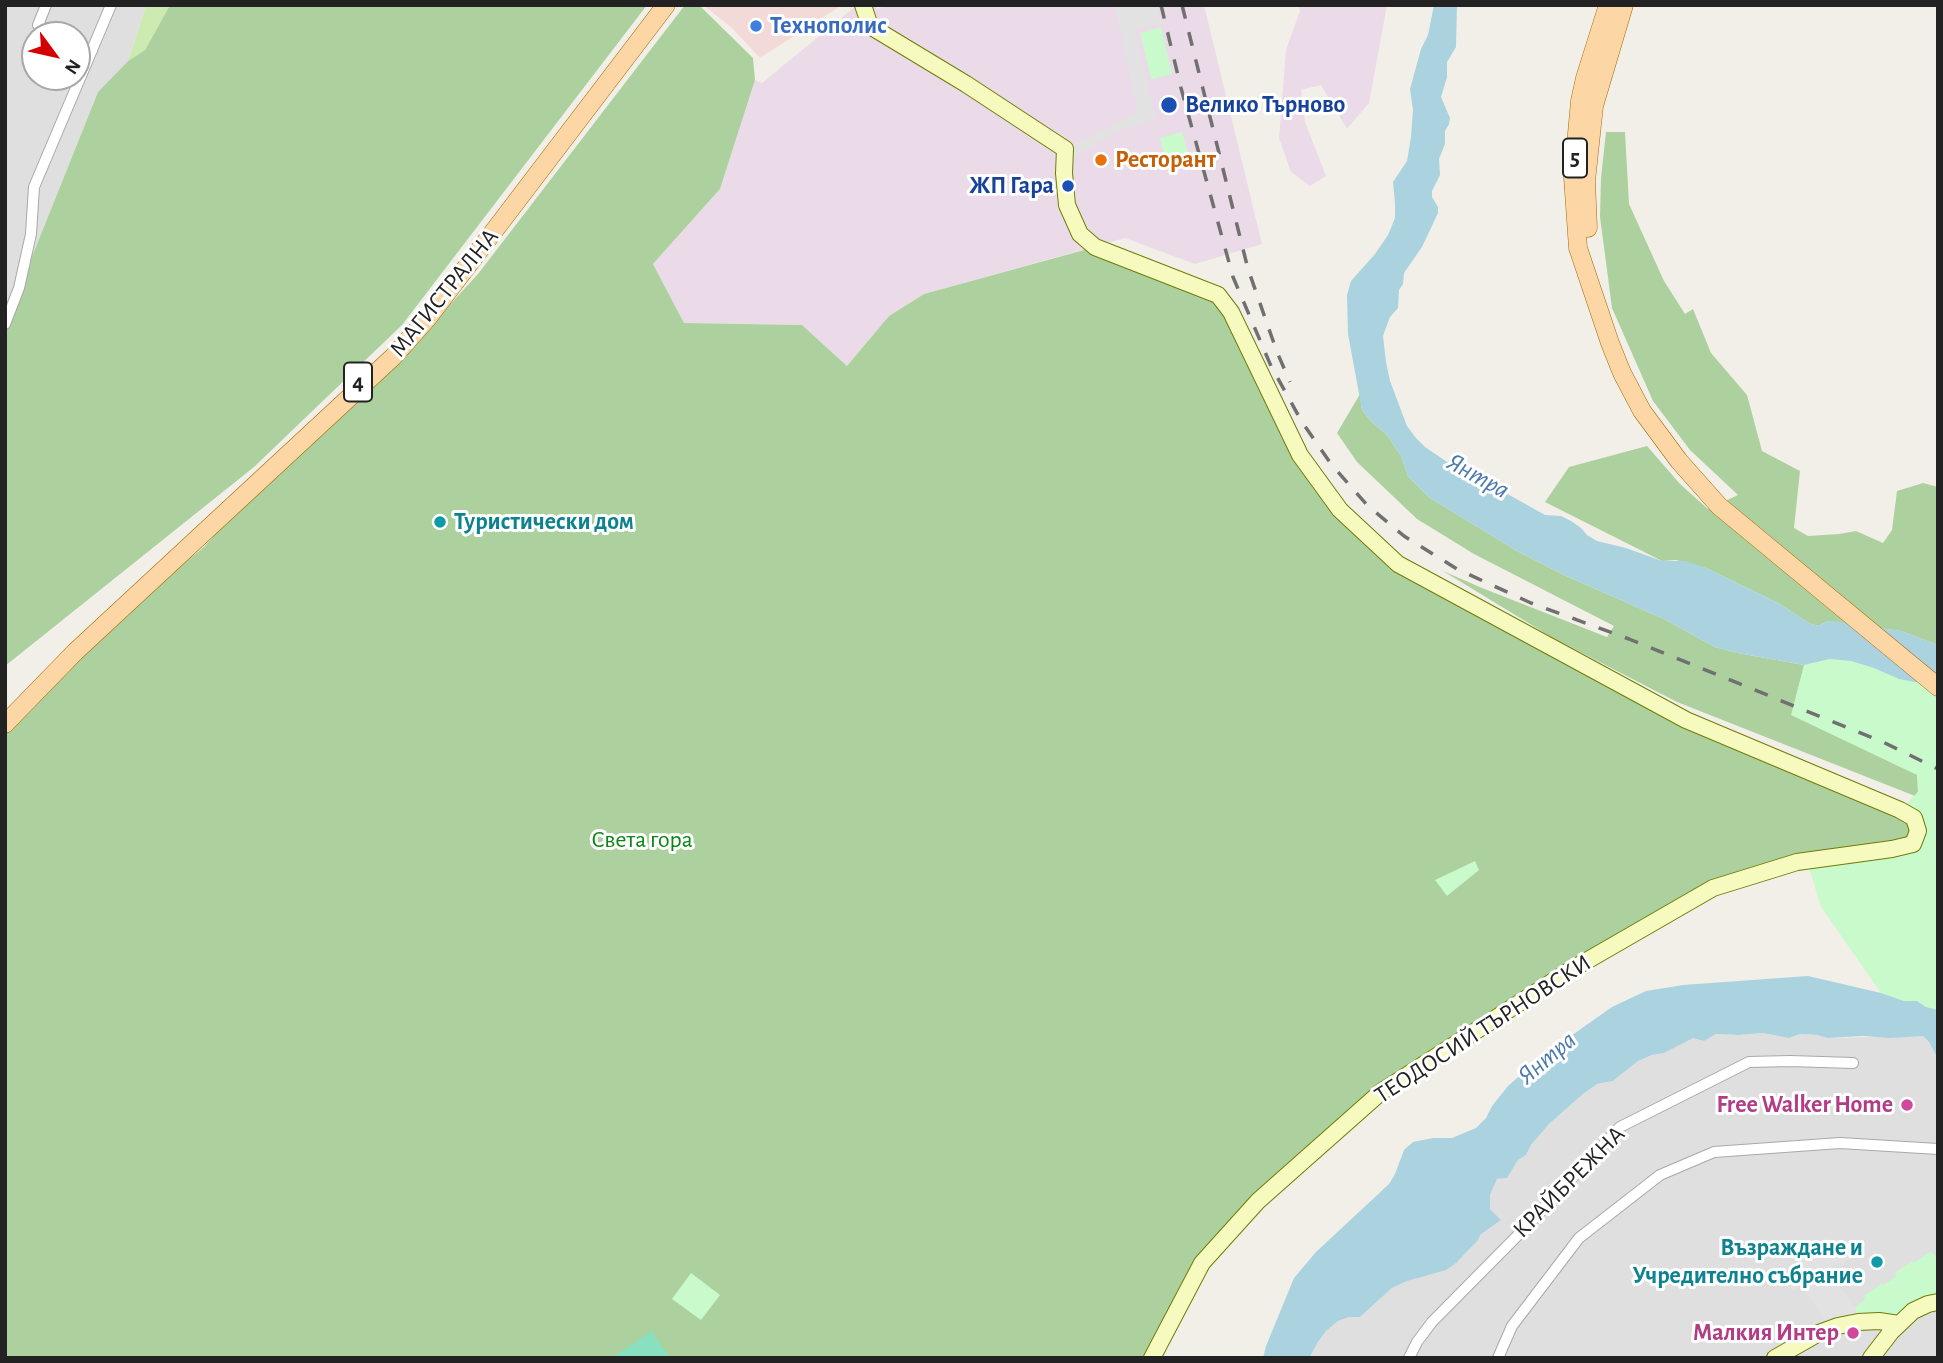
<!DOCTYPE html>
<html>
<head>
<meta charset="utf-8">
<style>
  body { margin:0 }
  #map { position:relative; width:1943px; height:1363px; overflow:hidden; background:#f2efe9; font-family:"Alegreya Sans",sans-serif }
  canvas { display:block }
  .frame { position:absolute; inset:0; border:7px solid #222; pointer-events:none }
  .north { position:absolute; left:21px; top:21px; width:70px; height:70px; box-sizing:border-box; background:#fff; border:2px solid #a7a7a7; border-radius:50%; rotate:123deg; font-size:19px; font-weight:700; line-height:28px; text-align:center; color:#222 }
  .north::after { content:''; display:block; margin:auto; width:24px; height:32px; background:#d40000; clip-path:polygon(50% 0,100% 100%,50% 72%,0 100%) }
</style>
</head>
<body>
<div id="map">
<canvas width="1943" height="1363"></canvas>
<div class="frame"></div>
<div class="north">N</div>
</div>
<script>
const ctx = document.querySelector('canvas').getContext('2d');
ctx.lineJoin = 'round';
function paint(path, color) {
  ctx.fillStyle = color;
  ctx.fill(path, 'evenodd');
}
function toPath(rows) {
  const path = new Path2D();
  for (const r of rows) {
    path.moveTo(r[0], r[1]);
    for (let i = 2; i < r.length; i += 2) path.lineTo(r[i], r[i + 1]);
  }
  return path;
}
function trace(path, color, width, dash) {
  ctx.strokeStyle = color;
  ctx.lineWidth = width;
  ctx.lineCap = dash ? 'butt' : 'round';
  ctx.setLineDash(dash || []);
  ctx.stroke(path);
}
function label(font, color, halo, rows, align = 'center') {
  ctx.font = font + ' "Alegreya Sans",sans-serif';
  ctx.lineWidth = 6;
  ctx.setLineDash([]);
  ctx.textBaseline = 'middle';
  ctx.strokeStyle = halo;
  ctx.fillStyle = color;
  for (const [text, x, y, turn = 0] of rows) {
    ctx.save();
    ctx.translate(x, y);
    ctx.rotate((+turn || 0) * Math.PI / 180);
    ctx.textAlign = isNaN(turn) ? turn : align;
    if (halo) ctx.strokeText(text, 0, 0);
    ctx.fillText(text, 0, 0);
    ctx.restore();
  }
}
const residential = toPath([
  [5,5,146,5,128,61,98,92,5,324],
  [35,35,77,35,77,77,35,77],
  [1763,1033,1789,1038,1800,1034,1817,1035,1827,1038,1912,1036,1923,1036,1929,1042,1938,1059,1938,1358,1309,1358,1318,1342,1326,1331,1338,1321,1349,1317,1360,1317,1392,1288,1407,1281,1480,1235,1500,1220,1490,1209,1490,1195,1497,1179,1507,1178,1518,1160,1526,1155,1531,1145,1549,1124,1583,1094,1597,1084,1613,1081,1638,1061,1652,1055,1664,1053,1693,1037,1704,1041,1716,1034,1739,1035]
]);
const commercial = toPath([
  [703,5,842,5,760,58,732,28]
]);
const industrial = toPath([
  [857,5,874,5,878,9,885,5,1204,5,1262,244,1195,264,1125,238,924,294,889,316,847,366,802,325,684,323,653,264,720,189,755,80,762,83],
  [1298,5,1387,5,1369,103,1347,129,1321,85,1301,90,1305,122,1326,176,1310,186,1291,172,1279,138,1286,50,1300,11]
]);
const grass = toPath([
  [146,5,170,5,145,50,128,61]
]);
const forest = toPath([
  [170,5,647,5,402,325,254,467,5,666,5,324,98,92,128,61,145,50],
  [685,5,699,5,753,58,755,80,720,189,653,264,684,323,802,325,847,366,889,316,924,294,1095,247,1218,295,1300,455,1398,564,1686,720,1914,818,1913,844,1713,888,1381,1092,1202,1263,1152,1358,5,1358,5,732,155,582,183,564,204,547,212,538,218,527,409,349,478,274],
  [1606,132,1625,132,1629,204,1664,281,1685,314,1693,309,1711,353,1747,395,1762,451,1800,471,1794,528,1808,536,1839,534,1856,531,1883,543,1892,530,1897,491,1923,483,1938,487,1938,645,1901,631,1834,622,1828,621,1818,626,1809,623,1778,603,1706,568,1676,560,1662,561,1545,502,1569,467,1647,446,1680,484,1708,509,1738,495,1690,450,1653,401,1612,308,1600,217,1601,178],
  [1360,394,1362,410,1372,422,1388,436,1401,456,1408,476,1430,498,1517,551,1564,575,1664,619,1715,647,1738,653,1804,665,1818,663,1874,668,1899,679,1915,682,1918,791,1915,796,1677,702,1553,638,1443,571,1482,588,1607,637,1614,626,1474,554,1417,519,1357,462,1337,433]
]);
const park = toPath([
  [1161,27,1172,74,1151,79,1140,33],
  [1182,132,1188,153,1165,159,1160,138],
  [1830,659,1851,661,1874,668,1938,682,1938,1010,1926,1007,1917,1001,1904,1001,1881,993,1821,907,1807,861,1892,849,1918,831,1900,810,1918,792,1917,775,1791,715,1804,665],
  [1475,861,1479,870,1447,896,1435,880],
  [1931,1251,1938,1260,1938,1294,1928,1304,1899,1324,1858,1322,1855,1307,1865,1299,1864,1296,1882,1283,1884,1285,1896,1276,1895,1273,1912,1261,1914,1263],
  [691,1273,720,1295,701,1320,672,1299]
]);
const pitch = toPath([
  [652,1331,670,1358,611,1358]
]);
const parking = toPath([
  [1115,5,1157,5,1162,23,1135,30,1155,118,1117,132,1074,157,1065,149,1137,112],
  [1827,1237,1832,1245,1839,1241,1851,1258,1841,1265,1839,1262,1828,1271,1855,1307,1858,1322,1830,1328,1801,1285,1792,1291,1783,1281,1799,1260]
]);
const water = toPath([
  [1434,5,1457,5,1456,47,1447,62,1447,77,1441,97,1450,118,1449,124,1445,131,1445,144,1439,159,1440,175,1432,191,1432,197,1438,207,1438,213,1422,247,1404,273,1403,284,1399,290,1398,308,1390,317,1383,336,1386,362,1390,381,1407,426,1416,438,1425,447,1450,464,1485,485,1504,492,1545,515,1561,516,1571,521,1581,528,1587,535,1597,541,1626,548,1662,561,1685,561,1706,568,1778,603,1809,623,1818,626,1828,621,1834,621,1901,631,1938,645,1938,682,1915,682,1899,679,1874,668,1851,661,1830,659,1804,665,1738,653,1715,647,1664,619,1564,575,1517,551,1430,498,1408,476,1401,456,1388,436,1372,422,1362,410,1348,334,1347,295,1351,281,1375,254,1388,235,1395,218,1395,203,1393,182,1407,161,1411,137,1413,110,1410,89,1421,49,1428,35],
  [1808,976,1881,993,1904,1001,1917,1001,1926,1007,1938,1010,1938,1059,1929,1042,1923,1036,1890,1038,1863,1036,1827,1038,1817,1035,1800,1034,1789,1038,1763,1033,1739,1035,1716,1034,1704,1041,1693,1038,1664,1053,1652,1055,1638,1061,1613,1081,1597,1084,1583,1094,1549,1124,1531,1145,1526,1155,1518,1160,1507,1178,1497,1179,1490,1195,1490,1209,1501,1220,1480,1235,1478,1240,1456,1263,1446,1270,1407,1281,1392,1288,1360,1317,1349,1317,1338,1321,1326,1331,1318,1342,1309,1358,1263,1358,1266,1346,1294,1278,1316,1252,1389,1184,1395,1174,1404,1150,1413,1142,1433,1138,1452,1138,1476,1128,1486,1118,1492,1106,1508,1086,1541,1057,1612,1007,1646,991,1683,985]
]);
const street = toPath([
  [46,5,38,25,59,35],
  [77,44,92,51],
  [5,324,19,288,31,234,34,187,111,5],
  [1409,1358,1417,1342,1432,1322,1526,1227,1620,1127,1749,1062,1790,1061,1853,1063],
  [1498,1358,1512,1326,1579,1238,1660,1175,1714,1152,1840,1143,1938,1149]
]);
const secondary = toPath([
  [863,5,870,26,966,84,1065,149,1064,173,1067,205,1080,234,1095,247,1218,295,1231,312,1300,455,1340,510,1398,564,1686,720,1900,810,1914,818,1918,831,1913,844,1892,849,1797,862,1713,888,1569,971,1381,1092,1258,1201,1202,1263,1152,1358],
  [1775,1358,1819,1333,1838,1326,1858,1322,1879,1321,1899,1324],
  [1871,1358,1891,1332,1913,1311,1928,1304,1938,1302]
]);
const primary = toPath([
  [1608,5,1585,78,1580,101,1573,177,1578,248,1610,343,1622,373,1642,411,1679,461,1719,506,1938,687],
  [1588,228,1586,181,1594,106,1624,5],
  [5,724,75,652,393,357,427,319,666,5]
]);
const rail = toPath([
  [1161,5,1181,88,1233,277,1271,366,1302,422,1331,464,1367,505,1404,536,1457,569,1531,603,1629,639,1883,742,1938,769],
  [1182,5,1248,269,1277,352,1290,382]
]);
const markers = [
  [756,26,7,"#3f7fe0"],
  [1169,105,9,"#1a4fb4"],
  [1101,160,7,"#e8710a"],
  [1068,186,7,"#1a4fb4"],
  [440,522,7,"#0f9aa8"],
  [1907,1105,7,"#d1479c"],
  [1877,1262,7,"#0f9aa8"],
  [1853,1333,7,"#d1479c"]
];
const shields = [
  [1575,158,24],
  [358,382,28]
];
const shieldNames = [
  ["5",1575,158],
  ["4",358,382]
];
const shopNames = [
  ["Технополис",770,26]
];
const transitNames = [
  ["Велико Търново",1185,105],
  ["ЖП Гара",1054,186,"right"]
];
const foodNames = [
  ["Ресторант",1115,160]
];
const streetNames = [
  ["МАГИСТРАЛНА",444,293,-51],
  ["ТЕОДОСИЙ ТЪРНОВСКИ",1483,1029,-33],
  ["КРАЙБРЕЖНА",1569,1182,-45]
];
const cultureNames = [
  ["Туристически дом",454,522],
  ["Възраждане и",1863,1248,"right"],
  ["Учредително събрание",1863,1276,"right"]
];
const parkNames = [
  ["Света гора",642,840]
];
const hotelNames = [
  ["Free Walker Home",1893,1105],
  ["Малкия Интер",1839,1333]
];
const waterNames = [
  ["Янтра",1478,476,29],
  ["Янтра",1547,1058,-40]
];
paint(residential, '#e0dfdf');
paint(commercial, '#f2dad9');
paint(industrial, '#ebdbe8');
paint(grass, '#cdebb0');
paint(forest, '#add19e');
paint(park, '#c8facc');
paint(pitch, '#88e0be');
paint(parking, '#e2e2e2');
paint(water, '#aad3df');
trace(street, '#a9a9a9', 12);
trace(secondary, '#707d05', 18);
trace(primary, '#a06b00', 19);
trace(street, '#fff', 10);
trace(secondary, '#f7fabf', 16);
trace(primary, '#fcd6a4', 18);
trace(rail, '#707070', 3.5, [14, 14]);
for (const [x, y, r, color] of markers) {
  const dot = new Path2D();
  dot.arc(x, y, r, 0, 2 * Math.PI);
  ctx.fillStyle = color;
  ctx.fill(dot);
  trace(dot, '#fff', 2.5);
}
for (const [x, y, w] of shields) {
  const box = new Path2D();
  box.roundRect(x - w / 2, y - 19.5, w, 39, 5);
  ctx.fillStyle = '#fff';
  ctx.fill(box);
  trace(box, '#222', 2);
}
label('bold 23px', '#222', null, shieldNames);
label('bold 24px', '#366cbe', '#fff', shopNames, 'left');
label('bold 24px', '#164399', '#fff', transitNames, 'left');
label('bold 24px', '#c56008', '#fff', foodNames, 'left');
label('24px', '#222', '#fff', streetNames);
label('bold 24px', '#0d838f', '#fff', cultureNames, 'left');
label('24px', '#0c8416', '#fff', parkNames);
label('bold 24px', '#b23c85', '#fff', hotelNames, 'right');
label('italic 26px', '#4a7aab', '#fff', waterNames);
</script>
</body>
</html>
